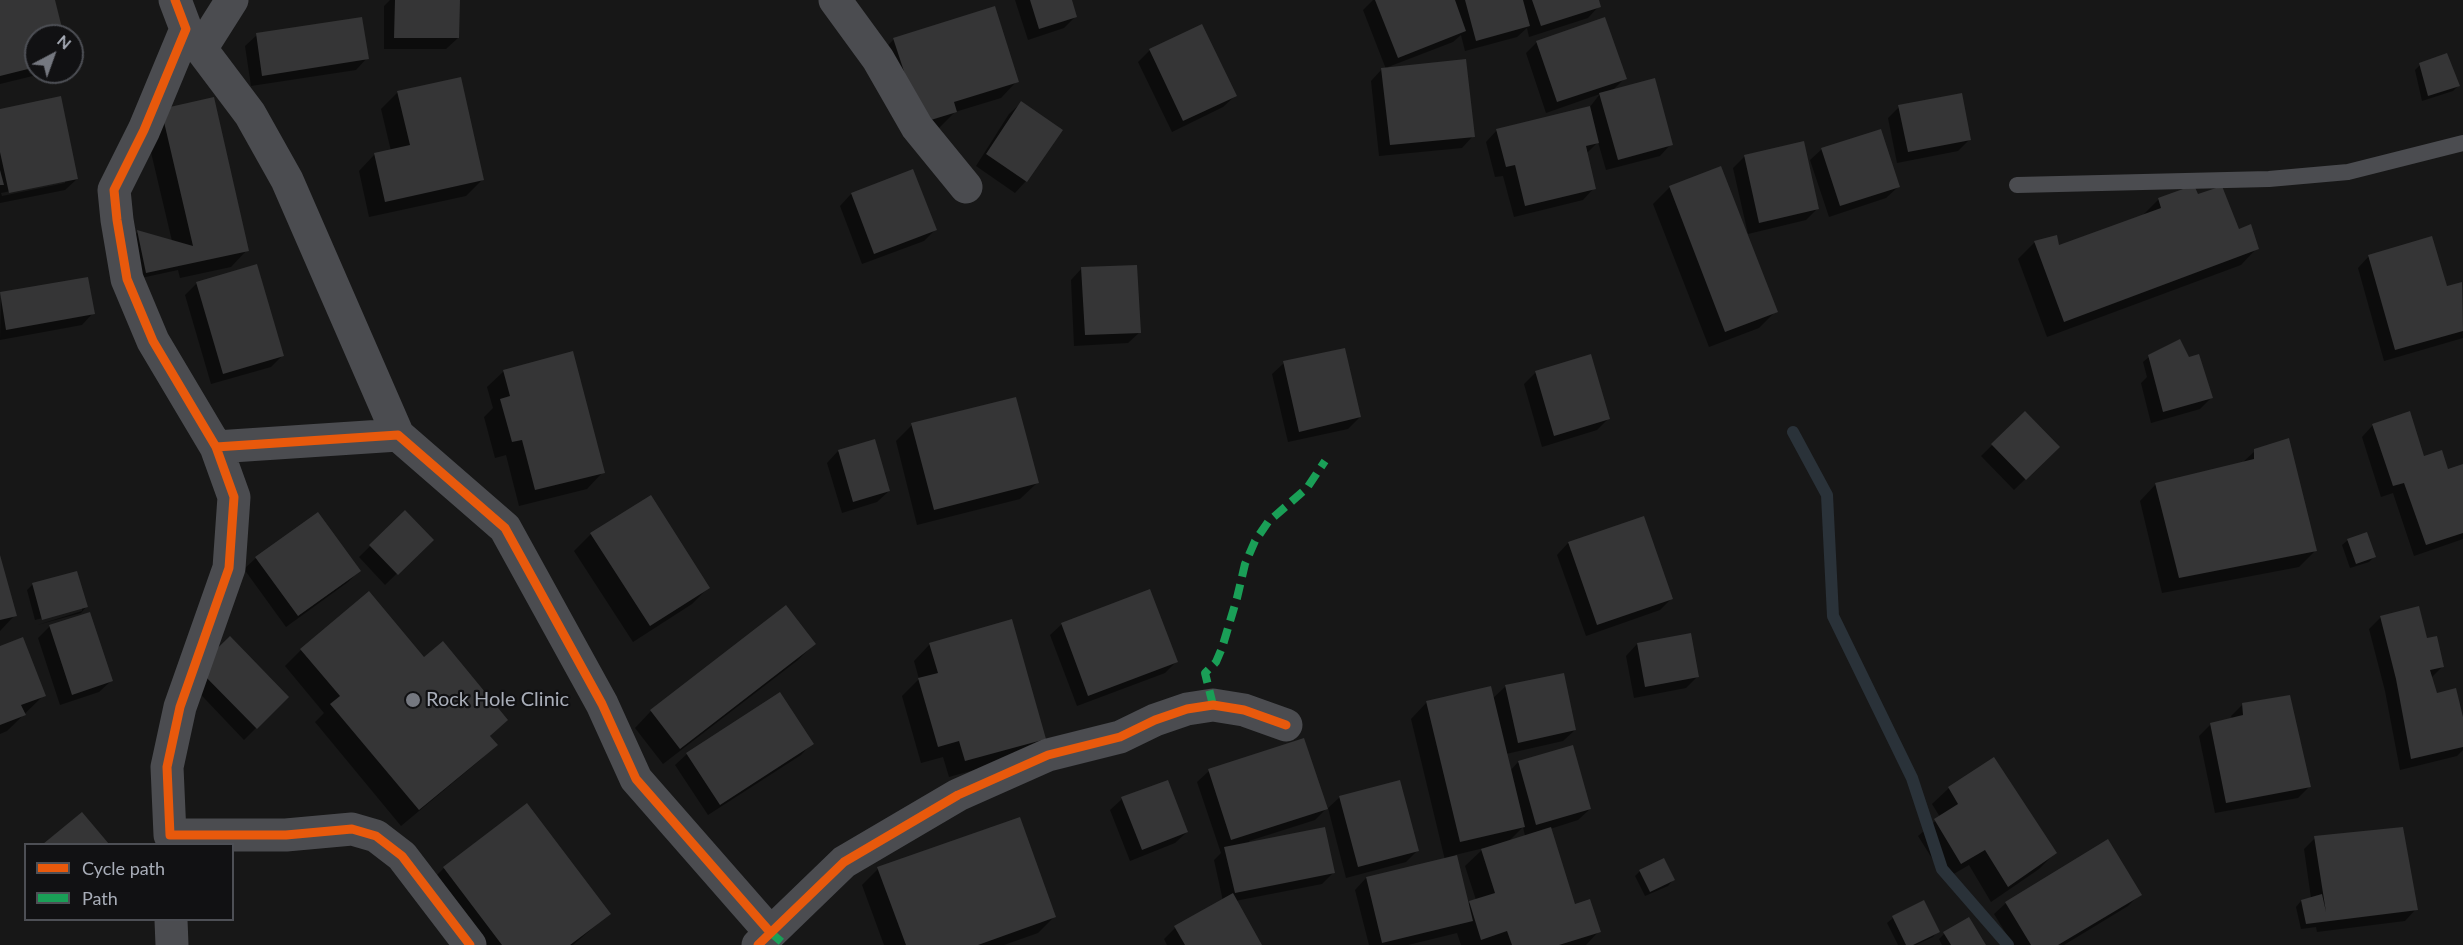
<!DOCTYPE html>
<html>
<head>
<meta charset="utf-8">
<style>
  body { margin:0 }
  #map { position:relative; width:2463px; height:945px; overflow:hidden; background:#171717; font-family:Lato,sans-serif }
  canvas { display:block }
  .legend { position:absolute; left:24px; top:843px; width:210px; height:78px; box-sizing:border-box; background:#111113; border:2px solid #4d4f55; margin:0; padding:8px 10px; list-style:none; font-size:18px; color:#a8adb8 }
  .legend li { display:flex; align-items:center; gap:12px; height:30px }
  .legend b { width:30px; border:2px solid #4d4f55 }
  .north { position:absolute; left:24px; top:24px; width:60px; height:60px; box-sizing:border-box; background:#111113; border:2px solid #4d4f55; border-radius:50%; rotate:41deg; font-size:16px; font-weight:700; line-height:24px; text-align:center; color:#a8adb8 }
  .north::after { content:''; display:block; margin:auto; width:21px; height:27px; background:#757880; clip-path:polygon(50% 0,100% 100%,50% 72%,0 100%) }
</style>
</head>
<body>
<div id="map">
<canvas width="2463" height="945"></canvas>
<ul class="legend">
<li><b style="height:8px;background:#e8590c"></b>Cycle path</li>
<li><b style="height:8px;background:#1a9f57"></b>Path</li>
</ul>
<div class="north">N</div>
</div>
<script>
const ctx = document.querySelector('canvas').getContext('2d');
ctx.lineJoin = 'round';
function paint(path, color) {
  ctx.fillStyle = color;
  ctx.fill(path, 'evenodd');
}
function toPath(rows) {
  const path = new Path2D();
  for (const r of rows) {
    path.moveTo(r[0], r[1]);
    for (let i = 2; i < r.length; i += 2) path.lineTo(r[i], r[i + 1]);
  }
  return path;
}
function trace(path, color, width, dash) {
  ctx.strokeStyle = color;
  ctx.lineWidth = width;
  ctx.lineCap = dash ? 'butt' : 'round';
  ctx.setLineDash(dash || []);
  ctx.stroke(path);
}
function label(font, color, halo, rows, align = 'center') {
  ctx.font = font + ' Lato,sans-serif';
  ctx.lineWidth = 4.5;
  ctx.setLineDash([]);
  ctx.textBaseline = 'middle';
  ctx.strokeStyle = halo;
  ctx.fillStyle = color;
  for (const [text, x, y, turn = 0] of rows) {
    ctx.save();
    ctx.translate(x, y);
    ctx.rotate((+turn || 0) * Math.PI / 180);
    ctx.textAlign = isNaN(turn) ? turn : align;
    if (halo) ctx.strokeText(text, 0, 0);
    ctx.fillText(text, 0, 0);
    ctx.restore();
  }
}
const shadow = toPath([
  [0,0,53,0,62,36,36,36,36,72,49,72,0,84],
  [390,0,458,0,458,38,446,49,384,49,384,6],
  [1015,0,1070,0,1075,17,1064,28,1028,40],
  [1373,0,1597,0,1599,6,1588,18,1529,37,1527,28,1517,37,1465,51,1461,35,1453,42,1388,67,1473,136,1462,148,1379,156,1371,81,1382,69,1386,69,1363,10],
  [1201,26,1235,96,1223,107,1172,132,1138,62,1150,50],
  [257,35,367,58,356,70,251,86,245,46],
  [894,39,1017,81,1001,98,955,112,939,128,905,139,878,56],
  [1537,42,1625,78,1612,91,1671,144,1660,156,1606,170,1598,142,1586,154,1594,188,1583,200,1514,217,1503,176,1495,177,1486,142,1497,130,1589,108,1600,94,1546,113,1526,53],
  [2420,65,2458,86,2453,91,2422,101,2415,70],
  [398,92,483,179,466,196,369,217,359,171,375,154,391,151,381,109],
  [1021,103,1026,181,1015,193,976,166,1009,114],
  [1899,107,1970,139,1958,151,1897,163,1888,118],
  [0,110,77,179,65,190,0,203],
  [65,180,65,183,2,196,1,193],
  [162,110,247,250,231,267,180,278,178,270,141,278,133,237,138,232,172,241,145,127],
  [1802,143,1817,209,1806,220,1748,234,1733,168,1744,157],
  [1822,149,1898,187,1886,198,1829,217,1810,160],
  [912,171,935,230,924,241,862,264,840,206,851,194],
  [1670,187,1776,311,1759,328,1709,347,1653,204],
  [2197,196,2257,248,2241,265,2047,337,2018,259,2034,243,2056,237,2058,247,2142,216,2159,199],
  [2369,256,2446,288,2461,284,2463,338,2384,361,2358,268],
  [1082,268,1140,332,1128,343,1074,346,1071,280],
  [197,283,282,356,271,367,211,384,185,295],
  [1,293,93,313,82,325,0,340],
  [2149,357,2188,359,2212,397,2200,409,2151,423,2141,383,2147,377,2143,362],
  [1284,363,1360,417,1348,429,1288,442,1272,374],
  [504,371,603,472,587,489,519,506,506,455,495,458,484,417,493,408,487,387],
  [1536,372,1608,419,1597,430,1542,447,1524,384],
  [2025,413,2058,447,2014,490,1981,456],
  [912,425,1037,483,1020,499,917,525,896,441],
  [2373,425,2447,471,2463,465,2463,539,2414,556,2393,493,2381,497,2362,437],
  [838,451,889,491,877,502,842,513,827,463],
  [2255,451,2316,550,2299,567,2162,593,2140,501,2156,484,2242,463],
  [650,497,708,588,692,604,633,642,574,551,591,534],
  [405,512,431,540,385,585,359,557],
  [2348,540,2374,557,2369,562,2350,568,2342,545],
  [1568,543,1671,599,1660,610,1586,636,1557,555],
  [0,558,15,615,0,631],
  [256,558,360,570,348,582,286,627,244,569],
  [76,573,86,607,81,613,37,625,82,611,82,608,35,620,27,590,32,585],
  [785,607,814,644,798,660,663,764,635,728,651,711],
  [2381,617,2426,640,2443,666,2431,678,2435,694,2463,723,2463,750,2457,756,2400,770,2385,691,2369,629],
  [1062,624,1176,662,1165,673,1077,706,1050,635],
  [50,626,111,681,99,692,60,705,38,638],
  [230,638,287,697,244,740,187,680],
  [930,644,1045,738,1028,755,949,777,943,757,921,763,902,696,919,679,914,661],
  [1637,644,1697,677,1686,688,1634,698,1626,656],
  [0,648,44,695,7,731,0,734],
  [301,650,423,659,506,720,489,737,496,745,479,761,401,826,315,722,324,713,285,666],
  [1506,686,1575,730,1563,741,1506,754,1510,771,1518,762,1590,809,1578,820,1550,829,1574,906,1599,931,1586,945,1461,945,1457,933,1408,945,1369,945,1355,890,1366,878,1445,860,1411,719,1427,702,1492,699],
  [1523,827,1525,836,1508,842],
  [1484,848,1465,866,1476,900,1467,904,1455,855],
  [2243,704,2309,787,2298,798,2215,813,2199,736,2211,724,2232,719,2231,716],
  [812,743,801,755,708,815,675,765,687,754],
  [1209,771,1326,809,1315,820,1249,841,1250,843,1333,873,1322,884,1235,901,1260,945,1167,945,1164,939,1175,928,1223,901,1214,860,1221,853,1197,782],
  [1949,788,2055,853,2039,869,1991,902,1969,865,1945,879,1918,836,1940,817,1932,804],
  [1340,797,1417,851,1406,862,1346,878,1328,808],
  [1122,799,1187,832,1175,843,1130,861,1110,810],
  [526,806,609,914,573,945,474,945,427,885,444,868],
  [82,814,107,844,45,844],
  [2315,838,2416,909,2405,921,2317,932,2316,927,2301,929,2296,907,2301,901,2311,898,2304,849],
  [878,869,1054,917,1038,933,1004,945,884,945,862,885],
  [1640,871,1673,880,1668,886,1645,896,1635,876],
  [2140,894,2128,906,2064,945,2013,945,1994,914,2006,903],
  [1923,902,1938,931,1933,937,1916,945,1898,945,1887,923,1893,918],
  [1944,934,1984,945,1942,945,1939,939]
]);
const stream = toPath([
  [1793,432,1827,495,1833,616,1912,778,1942,869,2008,945]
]);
const building = toPath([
  [0,0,55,0,64,36,36,36,36,67,0,76],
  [395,0,460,0,459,38,394,38],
  [1030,0,1072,0,1077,17,1039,29],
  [1375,0,1455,0,1466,31,1398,58],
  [1465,0,1523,0,1530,26,1476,41],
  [1532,0,1599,0,1601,7,1541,26],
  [995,6,1019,82,954,102,957,112,921,123,893,38],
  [362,17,369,59,262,76,256,33],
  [1605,17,1627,79,1557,102,1536,41],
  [1202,24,1237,96,1183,121,1149,49],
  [2447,53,2460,86,2428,96,2419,63],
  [1466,59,1475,137,1390,145,1381,68],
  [461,77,484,180,385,202,374,153,410,145,397,91],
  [1655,78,1673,145,1618,160,1599,93],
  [1962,93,1971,140,1908,152,1898,105],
  [61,96,78,179,9,193,0,152,0,109],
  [214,97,249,251,146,273,137,230,193,246,161,109],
  [1021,101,1063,130,1027,182,986,154],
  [1590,106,1599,143,1586,146,1596,189,1525,206,1515,165,1506,167,1496,129],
  [1881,129,1900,187,1840,206,1821,148],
  [1804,141,1819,209,1759,223,1744,155],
  [1721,166,1778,312,1725,332,1669,186],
  [913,169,937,230,874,254,851,193],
  [0,170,4,185,0,185],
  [2194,185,2198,194,2222,186,2239,229,2251,224,2259,249,2064,322,2034,241,2057,235,2059,245,2161,208,2158,198],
  [2432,236,2447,286,2462,282,2463,331,2395,350,2368,255],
  [257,264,284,356,223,374,196,282],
  [1137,265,1141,333,1085,335,1081,267],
  [88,277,95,314,6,330,0,292],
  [2180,339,2189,357,2199,354,2213,398,2163,412,2148,355],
  [1345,348,1361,417,1299,432,1283,361],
  [573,351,605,473,535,490,522,440,512,442,500,399,510,396,503,370],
  [1591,354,1610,419,1554,436,1535,371],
  [1016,397,1039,483,934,510,911,423],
  [2025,411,2060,447,2026,480,1991,444],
  [2410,411,2424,456,2442,450,2448,469,2463,464,2463,533,2426,545,2404,483,2393,486,2372,424],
  [2289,438,2317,551,2179,578,2155,483,2254,459,2254,449],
  [875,439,890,491,853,502,838,450],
  [651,495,710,588,650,626,590,533],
  [405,510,434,540,398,575,369,545],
  [318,512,361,571,298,616,255,557],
  [1644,516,1673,599,1597,625,1568,542],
  [2367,532,2376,557,2356,564,2347,539],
  [0,555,17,616,0,620],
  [77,571,88,607,42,620,32,583],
  [1150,589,1178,662,1088,696,1061,623],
  [369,591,424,657,443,641,508,720,490,736,498,745,419,810,330,704,340,696,300,649],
  [786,605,816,644,680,749,650,710],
  [2419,606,2427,638,2437,636,2444,667,2430,670,2437,693,2456,688,2463,717,2463,747,2411,759,2396,679,2380,616],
  [90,612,113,681,72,695,49,625],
  [1012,619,1046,739,965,761,959,741,938,747,918,678,938,673,929,643],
  [1691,633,1699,677,1645,687,1637,643],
  [230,636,289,697,257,729,197,668],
  [23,637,46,696,21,705,26,715,0,725,0,646],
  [1564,673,1576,730,1518,743,1505,685],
  [1491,686,1525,827,1460,842,1426,701],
  [780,692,814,744,720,805,686,753],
  [2290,695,2311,787,2226,803,2210,723,2243,715,2242,703],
  [1304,738,1328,809,1231,840,1208,769],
  [1573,745,1591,809,1536,825,1518,761],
  [1994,757,2057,853,2008,887,1985,850,1961,864,1934,819,1958,804,1948,787],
  [1168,780,1188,832,1142,850,1121,797],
  [1400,780,1419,851,1358,867,1339,796],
  [527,803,611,914,570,945,502,945,443,867],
  [82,812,109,844,43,844],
  [1020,817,1056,917,978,945,906,945,877,867],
  [1325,827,1335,873,1235,893,1224,847],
  [1551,827,1575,904,1590,899,1601,932,1559,945,1512,945,1507,931,1481,940,1469,901,1495,893,1481,849],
  [2403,827,2418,910,2306,924,2301,900,2322,894,2326,912,2314,836],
  [2108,839,2142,895,2058,945,2031,945,2005,902],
  [1457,855,1473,921,1382,943,1366,877],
  [1664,858,1675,880,1650,892,1639,870],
  [1233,893,1262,945,1185,945,1174,926],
  [1924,900,1940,932,1913,945,1906,945,1892,916],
  [1969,917,1986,945,1951,945,1943,932]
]);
const service = toPath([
  [2017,185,2269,179,2348,172,2463,143]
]);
const minor = toPath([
  [175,0,186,29,144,130,114,190,117,220,127,279,153,341,216,447,234,497,229,568,180,707,167,767,170,835,286,835,352,829,376,836,402,856,470,945],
  [835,0,878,59,917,127,966,187],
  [186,29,250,114,287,180,398,435],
  [201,49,232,0],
  [216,447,398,435,505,528,602,704,636,779,770,932],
  [171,920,172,945],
  [758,945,844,862,958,795,1048,755,1120,737,1155,720,1187,709,1213,705,1244,710,1286,725]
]);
const quiet = toPath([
  [1213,705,1205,673,1216,662,1222,648,1237,598,1245,564,1255,541,1268,522,1307,488,1325,461],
  [770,932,785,945]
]);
const cycleway = toPath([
  [175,0,186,29,144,130,114,190,117,220,127,279,153,341,216,447,234,497,229,568,180,707,167,767,170,835,286,835,352,829,376,836,402,856,470,945],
  [216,447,398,435,505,528,602,704,636,779,770,932],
  [758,945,844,862,958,795,1048,755,1120,737,1155,720,1187,709,1213,705,1244,710,1286,725]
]);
const markers = [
  [413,700,8,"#757880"]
];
const poiNames = [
  ["Rock Hole Clinic",426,700]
];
paint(shadow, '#0007');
trace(stream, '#2a3239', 12);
paint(building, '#353536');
trace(service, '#4b4c50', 16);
trace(minor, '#4b4c50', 33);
trace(quiet, '#1a9f57', 8, [15, 8]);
trace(cycleway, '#e8590c', 9);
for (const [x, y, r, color] of markers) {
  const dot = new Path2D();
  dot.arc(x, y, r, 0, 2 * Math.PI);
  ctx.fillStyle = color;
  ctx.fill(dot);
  trace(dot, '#111113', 2);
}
label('20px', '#a8adb8', '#111113', poiNames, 'left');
</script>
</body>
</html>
